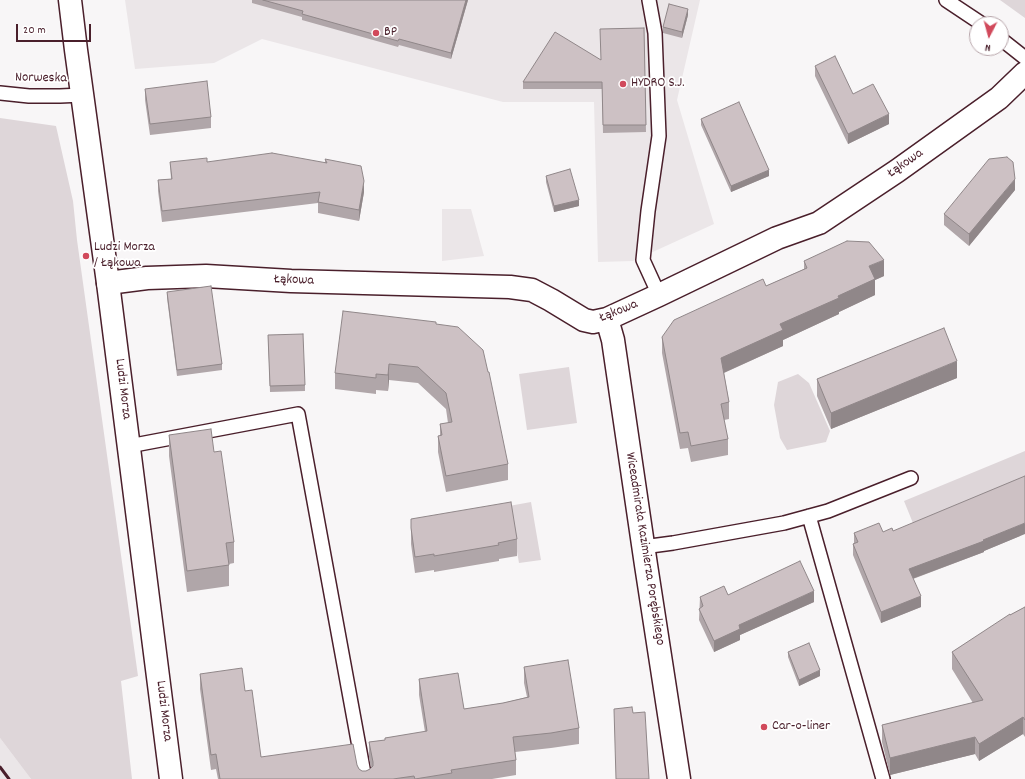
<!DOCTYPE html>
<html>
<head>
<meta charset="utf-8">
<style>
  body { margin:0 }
  #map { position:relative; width:1025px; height:779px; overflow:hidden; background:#f8f6f7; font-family:Dekko,sans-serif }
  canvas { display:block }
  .north { position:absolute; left:969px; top:16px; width:40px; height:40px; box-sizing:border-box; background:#fff; border:1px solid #b7a5aa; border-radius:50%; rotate:186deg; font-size:11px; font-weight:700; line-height:16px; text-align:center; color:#4a1f2b }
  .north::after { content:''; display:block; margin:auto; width:14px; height:18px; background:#d1495b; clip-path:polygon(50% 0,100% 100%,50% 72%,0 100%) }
  .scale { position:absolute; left:16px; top:24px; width:75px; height:18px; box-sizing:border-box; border:2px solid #4a1f2b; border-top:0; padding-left:5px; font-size:12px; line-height:14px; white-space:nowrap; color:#4a1f2b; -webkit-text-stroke:3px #fff; paint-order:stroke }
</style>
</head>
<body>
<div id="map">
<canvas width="1025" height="779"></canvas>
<div class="north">N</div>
<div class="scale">20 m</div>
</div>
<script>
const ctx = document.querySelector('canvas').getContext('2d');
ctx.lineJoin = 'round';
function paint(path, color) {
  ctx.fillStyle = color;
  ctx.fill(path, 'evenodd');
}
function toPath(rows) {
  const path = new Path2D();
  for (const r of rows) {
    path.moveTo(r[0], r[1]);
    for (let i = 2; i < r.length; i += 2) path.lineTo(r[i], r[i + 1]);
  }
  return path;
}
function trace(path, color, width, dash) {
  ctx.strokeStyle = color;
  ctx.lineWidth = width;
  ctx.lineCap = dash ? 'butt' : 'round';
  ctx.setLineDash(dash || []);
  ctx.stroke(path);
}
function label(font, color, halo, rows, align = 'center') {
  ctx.font = font + ' Dekko,sans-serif';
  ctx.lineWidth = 3.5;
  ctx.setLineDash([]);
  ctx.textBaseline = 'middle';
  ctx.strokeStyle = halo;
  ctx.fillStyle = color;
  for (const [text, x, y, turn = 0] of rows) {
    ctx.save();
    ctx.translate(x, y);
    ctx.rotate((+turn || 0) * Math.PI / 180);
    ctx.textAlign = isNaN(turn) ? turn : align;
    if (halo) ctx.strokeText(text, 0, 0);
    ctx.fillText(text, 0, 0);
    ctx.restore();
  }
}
const built = toPath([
  [125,0,700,0,677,100,714,224,633,261,598,262,594,102,503,102,262,39,214,63,135,69],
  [442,209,471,209,484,256,442,261],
  [0,738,22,767,31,779,0,779]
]);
const green = toPath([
  [1000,0,1025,0,1025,18],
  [0,118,56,126,73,201,77,240,120,548,138,676,121,681,132,779,31,779,0,738],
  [569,367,577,423,527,430,519,374],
  [798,374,809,383,830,431,826,442,787,450,780,438,774,405,778,382],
  [1025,451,1025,488,917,533,904,501],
  [531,502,541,560,519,563,509,506]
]);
const service = toPath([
  [649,0,655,33,659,136,648,211,643,260,659,295],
  [946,0,982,24],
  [1001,39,1025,58],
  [0,93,29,96,60,96,82,95],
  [129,446,298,414,365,779],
  [809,516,883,779],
  [643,547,673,543,784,523,828,511,911,478]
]);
const minor = toPath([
  [108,283,147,278,206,276,291,281,510,287,532,290,551,300,584,320,593,322,607,319,659,295,777,238,819,223,897,171,999,98,1025,73],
  [607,319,613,340,646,565,679,779]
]);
const tertiary = toPath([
  [70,0,76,50,108,283,171,779]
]);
const rail = toPath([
  [0,767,9,779]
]);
const wall = toPath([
  [252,0,468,0,451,59,399,45,398,47,302,20,302,17,252,3],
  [688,15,682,38,663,33,663,27],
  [644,28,646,132,603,133,602,89,523,89,523,82,601,60],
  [815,66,889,124,848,144,815,76],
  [145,89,211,117,211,128,150,135,145,100],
  [701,119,769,176,731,192,701,125],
  [325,159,364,192,359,221,318,213,318,203,162,222,158,191,158,180,171,179,170,162,207,162,325,163],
  [546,176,579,206,554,212,546,182],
  [1015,190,969,246,944,225,944,214],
  [804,261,884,276,875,280,875,295,839,312,839,314,783,340,783,346,724,373,729,402,729,419,724,420,728,439,728,455,691,462,688,448,680,449,662,353,662,337,766,286,804,269],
  [167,292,222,364,222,370,177,376,167,298],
  [436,324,508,464,508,480,446,492,438,452,438,436,440,436,440,424,448,423,446,409,418,383,389,380,388,391,376,390,376,394,335,389,335,373],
  [268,335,305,385,305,391,270,392],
  [957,378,831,429,817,396,817,379],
  [169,435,214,452,234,542,234,563,229,564,229,586,187,592,169,456],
  [411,519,517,539,517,556,499,559,499,561,434,572,434,570,415,573,411,544],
  [893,531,1020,536,984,551,984,552,913,579,921,607,881,623,853,555,853,544,854,543,854,533,883,532],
  [728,595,814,602,740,635,740,640,714,652,699,620,700,597],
  [1025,607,1025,737,1023,734,979,761,975,754,890,775,882,742,882,725,973,703,952,669,952,652,1010,615],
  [788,652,820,676,799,686,788,657],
  [524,667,579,728,579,744,551,748,515,752,516,760,516,775,492,779,218,779,216,769,211,770,200,689,200,674,245,691,261,757,357,765,359,769,362,771,366,771,370,769,371,768,369,758,369,742,385,740,385,738,425,732,419,695,419,679,464,709,503,703,527,697,524,683]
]);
const shadedWall = toPath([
  [466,0,468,0,451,59,451,53],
  [688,9,688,15,682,38,682,32],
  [889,114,889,124,848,144,848,134],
  [769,170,769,176,731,192,731,186],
  [1015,179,1015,190,969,246,969,234],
  [364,181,364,192,359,221,359,210],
  [579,200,579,206,554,212,554,206],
  [884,260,884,276,875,280,875,295,839,312,839,314,783,340,783,346,721,374,721,358,780,324,838,296,869,266],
  [957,361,957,378,831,429,831,413],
  [389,364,389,380,388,391,388,375],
  [1025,523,1025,534,984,551,984,552,909,580,909,569],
  [814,591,814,602,740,635,740,640,714,652,714,641,739,625],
  [921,596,921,607,881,623,881,612],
  [820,670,820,676,799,686,799,680],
  [1023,717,1023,734,979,761,979,744],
  [975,737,975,754,890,775,890,758]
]);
const building = toPath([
  [263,0,466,0,451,53,399,39,398,41,302,14,303,11,263,0],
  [669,4,688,9,682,32,663,27,669,4],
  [644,28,646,125,603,125,602,82,523,82,555,32,601,60,600,29,644,28],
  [835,56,853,94,873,84,889,114,848,134,815,66,835,56],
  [207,81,211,117,150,124,145,89,207,81],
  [739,102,769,170,731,186,701,119,739,102],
  [272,153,327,163,325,159,361,166,364,181,359,210,318,202,320,192,162,211,158,180,172,179,170,162,207,158,207,162,272,153],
  [1007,157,1013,162,1015,179,969,234,944,214,989,159,1007,157],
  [570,169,579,200,554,206,546,176,570,169],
  [847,241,869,242,884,260,869,266,875,279,838,296,839,298,780,324,783,330,721,358,729,402,721,404,728,439,691,446,688,432,680,433,662,337,674,320,763,279,766,286,807,268,804,261,847,241],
  [211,286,222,364,177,370,167,292,211,286],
  [343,311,436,322,436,324,458,327,483,350,488,372,489,372,508,464,446,476,438,436,442,435,440,424,452,422,446,393,418,367,389,364,388,375,376,374,376,378,335,373,343,311],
  [944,328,957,361,831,413,817,379,944,328],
  [303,334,305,385,270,386,268,335,303,334],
  [211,429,214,452,221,451,234,542,226,543,229,565,187,571,169,435,211,429],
  [1025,476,1025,523,983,540,984,541,909,569,921,596,881,612,853,544,858,542,854,533,879,523,883,532,892,528,893,531,1025,476],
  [511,502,517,539,498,543,499,545,434,556,434,554,415,557,411,528,411,519,511,502],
  [800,561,814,591,739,625,740,629,714,641,699,609,703,606,700,597,724,586,728,595,800,561],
  [1025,607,1025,720,1023,717,979,744,975,737,890,758,882,725,983,700,952,652,1010,614,1010,615,1025,607],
  [809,643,820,670,799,680,788,652,809,643],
  [568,660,579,728,551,733,513,737,516,760,451,770,452,773,415,779,414,776,393,779,220,779,216,754,211,755,200,674,242,668,245,691,252,690,261,757,353,744,357,765,359,769,362,771,366,771,370,769,373,766,373,762,369,742,385,740,385,738,427,731,419,679,458,673,464,709,503,703,529,697,524,667,568,660],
  [632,707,633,713,645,712,649,779,616,779,614,709,632,707]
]);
const markers = [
  [376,33,4,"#d1495b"],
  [623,84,4,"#d1495b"],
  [86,256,4,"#d1495b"],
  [764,727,4,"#d1495b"]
];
const poiNames = [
  ["BP",384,33],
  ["HYDRO S.J.",631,84],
  ["Ludzi Morza",94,248],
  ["/ Łąkowa",94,264],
  ["Car-o-liner",772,727]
];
const streetNames = [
  ["Norweska",41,79,1],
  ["Łąkowa",906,164,-35],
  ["Łąkowa",294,281,2],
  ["Łąkowa",619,312,-22],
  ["Ludzi Morza",122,389,83],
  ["Wiceadmirała Kazimierza Porębskiego",644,549,81],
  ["Ludzi Morza",163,711,83]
];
paint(built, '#ebe6e8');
paint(green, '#ded6d9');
trace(service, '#4a1f2b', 16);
trace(minor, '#4a1f2b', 25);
trace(tertiary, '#4a1f2b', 25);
trace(service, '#fff', 13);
trace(minor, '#fff', 22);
trace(tertiary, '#fff', 22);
trace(rail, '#4a1f2b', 3);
paint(wall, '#b0a6a9');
paint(shadedWall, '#908789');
paint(building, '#cdc1c4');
trace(building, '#908789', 1);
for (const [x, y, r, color] of markers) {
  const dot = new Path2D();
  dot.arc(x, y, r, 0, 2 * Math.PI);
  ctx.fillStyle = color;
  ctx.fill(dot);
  trace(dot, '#fff', 1.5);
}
label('14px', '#4a1f2b', '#fff', poiNames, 'left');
label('14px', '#4a1f2b', '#fff', streetNames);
</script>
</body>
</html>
